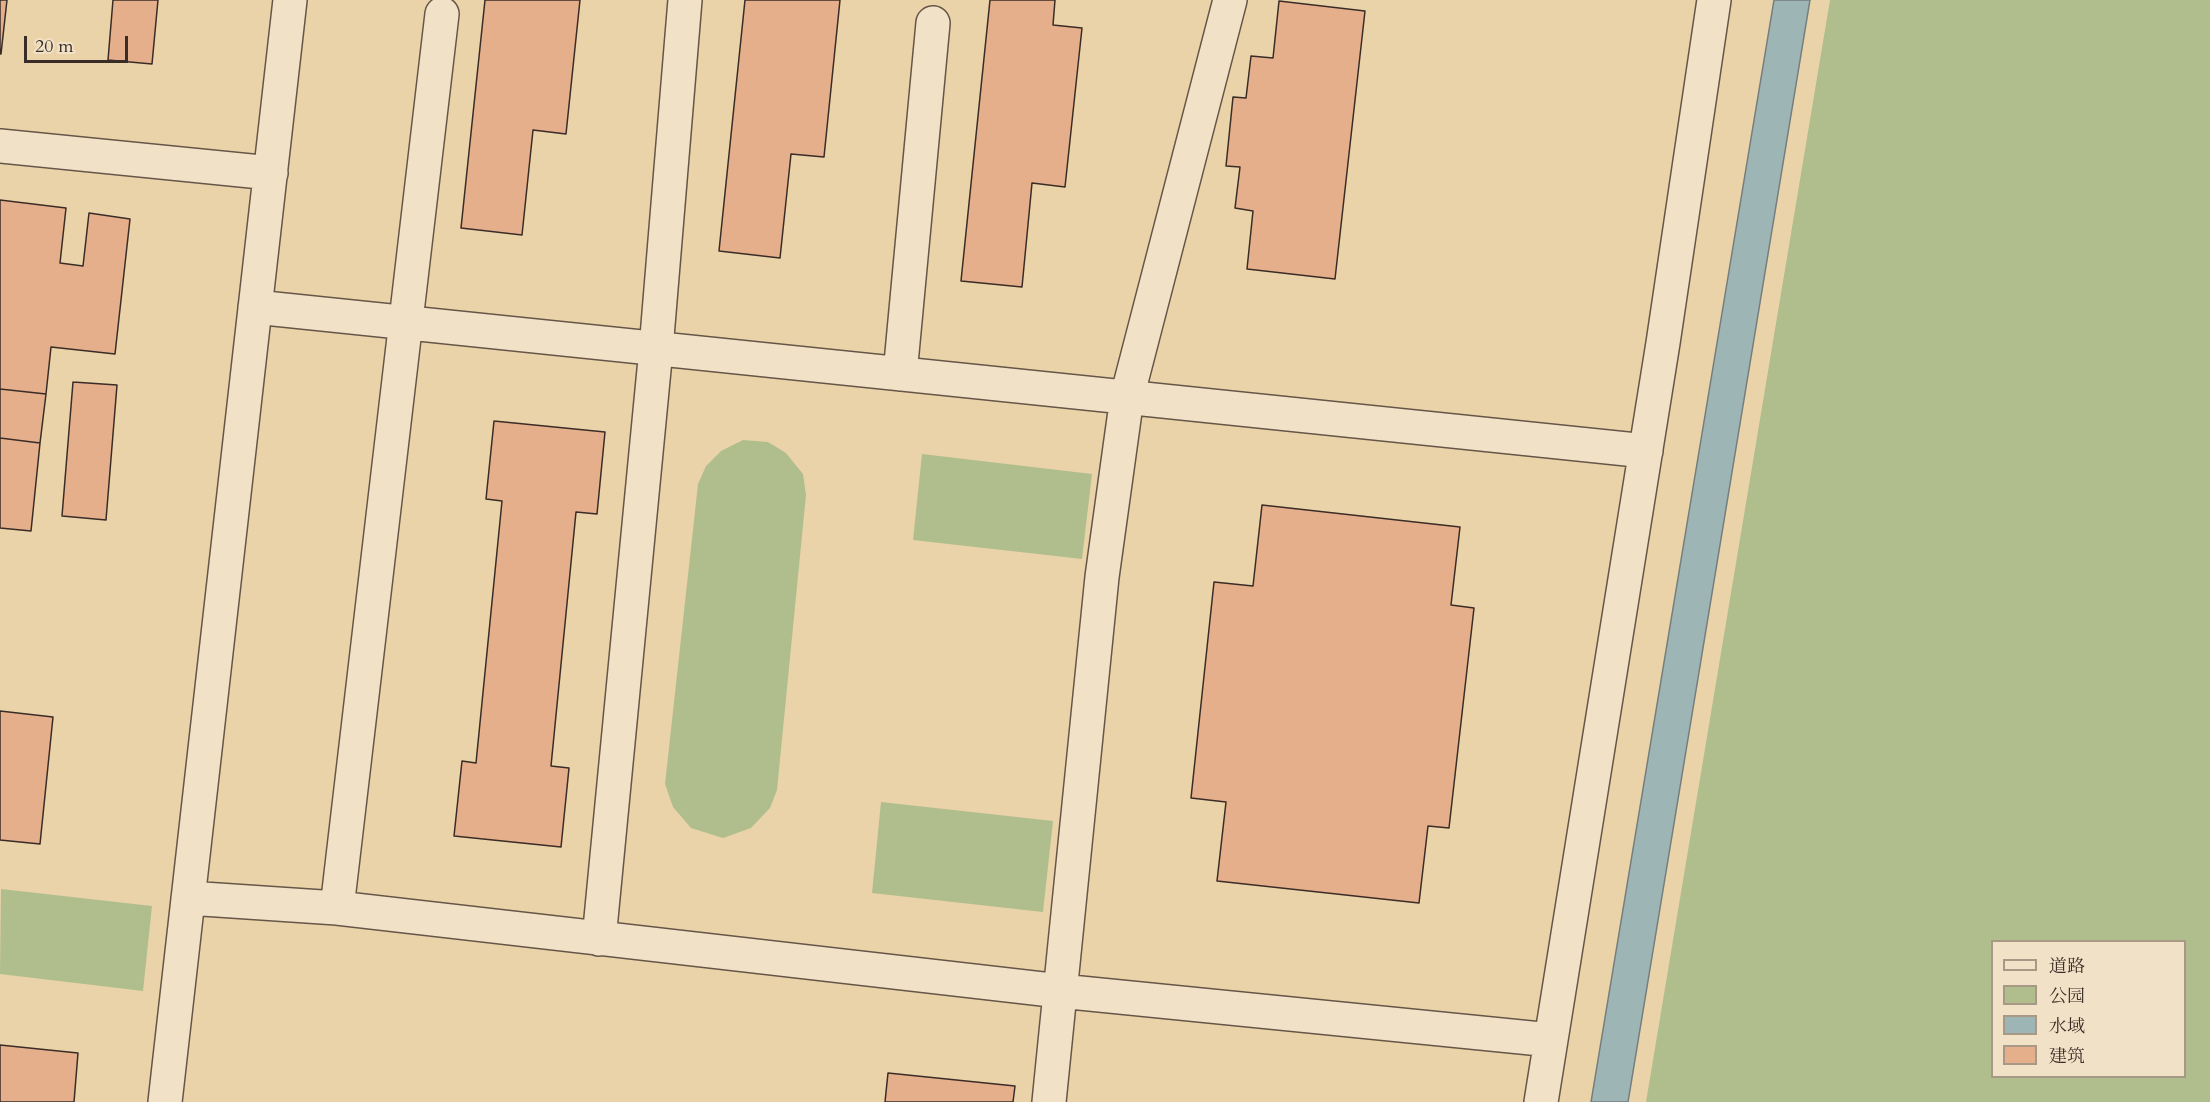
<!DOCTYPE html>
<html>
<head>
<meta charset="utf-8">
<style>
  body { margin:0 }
  #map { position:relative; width:2210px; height:1102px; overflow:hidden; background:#ead3a9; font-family:Cardo,"Noto Serif SC",serif }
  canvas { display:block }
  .legend { position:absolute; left:1991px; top:940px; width:195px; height:138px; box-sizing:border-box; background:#f1e2c7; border:2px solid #a89987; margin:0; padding:8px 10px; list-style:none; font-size:18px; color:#3a2c27 }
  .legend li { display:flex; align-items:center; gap:12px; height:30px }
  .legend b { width:30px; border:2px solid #a89987 }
  .scale { position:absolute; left:24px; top:36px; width:104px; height:27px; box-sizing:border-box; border:3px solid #3a2c27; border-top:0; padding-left:8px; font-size:18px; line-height:21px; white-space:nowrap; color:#3a2c27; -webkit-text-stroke:4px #f1e2c7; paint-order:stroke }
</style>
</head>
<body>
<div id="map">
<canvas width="2210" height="1102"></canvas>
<ul class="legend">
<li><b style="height:8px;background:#f1e2c7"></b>道路</li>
<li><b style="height:16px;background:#b0be8e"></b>公园</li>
<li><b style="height:16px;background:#9db5b4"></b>水域</li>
<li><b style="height:16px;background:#e5af8b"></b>建筑</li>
</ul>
<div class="scale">20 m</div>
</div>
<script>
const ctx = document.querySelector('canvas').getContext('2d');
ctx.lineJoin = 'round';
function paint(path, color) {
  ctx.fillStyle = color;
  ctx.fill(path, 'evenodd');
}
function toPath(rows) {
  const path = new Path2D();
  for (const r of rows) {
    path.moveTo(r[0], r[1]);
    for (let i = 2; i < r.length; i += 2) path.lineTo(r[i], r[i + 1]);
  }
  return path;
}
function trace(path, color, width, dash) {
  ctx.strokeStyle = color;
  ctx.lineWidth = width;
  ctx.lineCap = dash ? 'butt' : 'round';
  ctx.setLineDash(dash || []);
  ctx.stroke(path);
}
const green = toPath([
  [1830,0,2210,0,2210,1102,1646,1102],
  [1992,942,2184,942,2184,1076,1992,1076],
  [743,440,768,442,786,453,803,474,806,495,777,790,770,808,751,828,723,838,691,828,673,807,665,784,698,484,706,466,721,451],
  [922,454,1092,474,1082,559,913,540],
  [881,802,1053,821,1043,912,872,893],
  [1,889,152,906,143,991,0,974]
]);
const water = toPath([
  [1774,0,1810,0,1628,1102,1591,1102,1774,0]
]);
const building = toPath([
  [0,0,7,0,1,54,0,54,0,0],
  [113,0,158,0,152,64,108,60,113,0],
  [485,0,580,0,566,134,533,130,522,235,461,228,485,0],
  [745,0,840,0,824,157,791,154,780,258,719,251,745,0],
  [990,0,1055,0,1053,25,1082,28,1065,187,1032,183,1022,287,961,281,990,0],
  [1279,1,1365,11,1335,279,1247,269,1253,211,1235,208,1240,167,1226,166,1233,97,1246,98,1251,56,1273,58,1279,1],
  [0,200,66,208,60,263,83,266,89,213,130,219,115,354,51,347,46,394,0,389,0,200],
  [73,382,117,385,106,520,62,516,73,382],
  [0,389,46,394,40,443,0,438,0,389],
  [494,421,605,432,597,514,576,512,551,766,569,768,561,847,454,836,462,761,476,763,502,501,486,499,494,421],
  [0,438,40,443,31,531,0,528,0,438],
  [1262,505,1460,527,1451,605,1474,608,1449,828,1428,826,1419,903,1217,881,1226,802,1191,798,1214,582,1253,586,1262,505],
  [0,711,53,717,40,844,0,840,0,711],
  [0,1045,78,1053,74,1102,0,1102,0,1045],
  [888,1073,1015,1086,1013,1102,885,1102,888,1073]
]);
const minor = toPath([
  [0,146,271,173],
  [255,307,1646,451],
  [900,374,933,23],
  [188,898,337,908,442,14],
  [337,908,1060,991,1551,1040],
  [599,939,656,349,685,0],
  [165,1102,290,0],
  [1049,1102,1102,577,1127,397,1230,0],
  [1541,1102,1663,343,1714,0]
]);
paint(green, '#b0be8e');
paint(water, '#9db5b4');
trace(water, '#757e7c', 1.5);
paint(building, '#e5af8b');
trace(building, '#3a2c27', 1.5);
trace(minor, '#665648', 36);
trace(minor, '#f1e2c7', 33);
</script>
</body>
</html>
